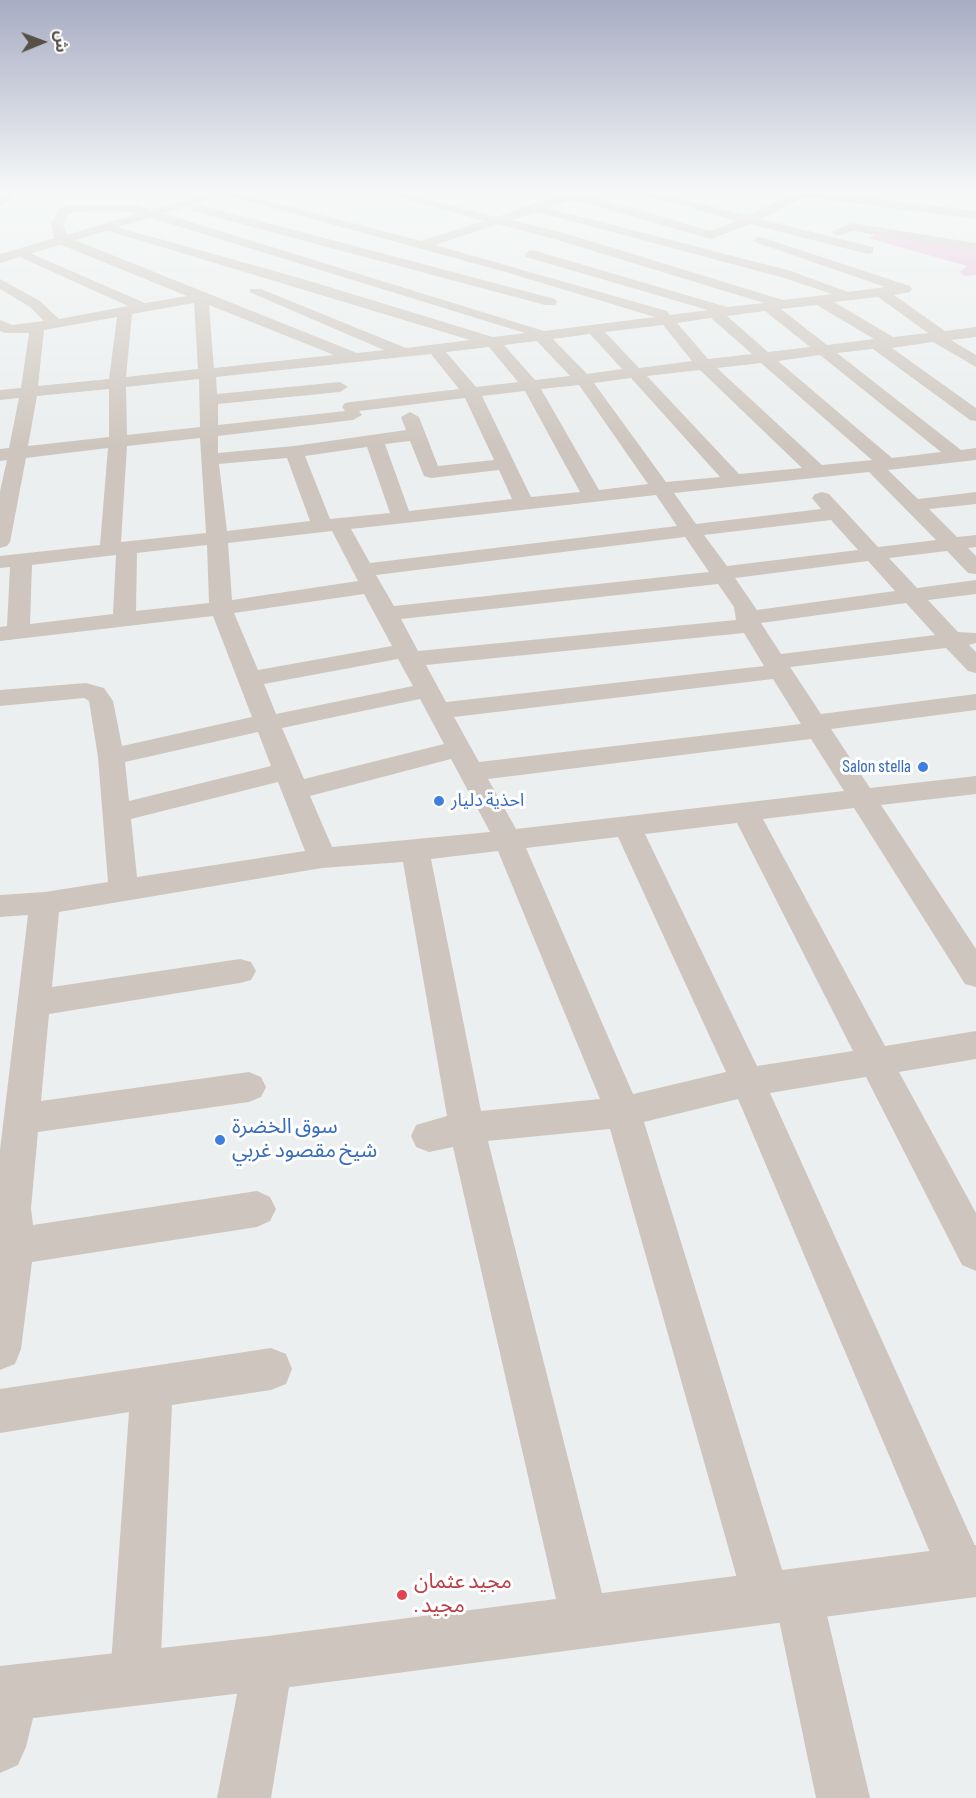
<!DOCTYPE html>
<html>
<head>
<meta charset="utf-8">
<style>
  body { margin:0 }
  #map { position:relative; width:976px; height:1798px; overflow:hidden; background:#ecefef; font-family:"Sofia Sans Condensed","Noto Sans Arabic",sans-serif }
  canvas { display:block }
  .north { position:absolute; left:12px; top:12px; width:60px; height:60px; -webkit-text-stroke:4px #fff; paint-order:stroke; rotate:89deg; font-size:16px; font-weight:700; line-height:24px; text-align:center; color:#584f46 }
  .north::after { content:''; display:block; margin:auto; width:21px; height:27px; background:#584f46; clip-path:polygon(50% 0,100% 100%,50% 72%,0 100%) }
</style>
</head>
<body>
<div id="map">
<canvas width="976" height="1798"></canvas>
<div class="north">ش</div>
</div>
<script>
const ctx = document.querySelector('canvas').getContext('2d');
ctx.lineJoin = 'round';
function paint(path, color) {
  ctx.fillStyle = color;
  ctx.fill(path, 'evenodd');
}
function toPath(rows) {
  const path = new Path2D();
  for (const r of rows) {
    path.moveTo(r[0], r[1]);
    for (let i = 2; i < r.length; i += 2) path.lineTo(r[i], r[i + 1]);
  }
  return path;
}
function trace(path, color, width, dash) {
  ctx.strokeStyle = color;
  ctx.lineWidth = width;
  ctx.lineCap = dash ? 'butt' : 'round';
  ctx.setLineDash(dash || []);
  ctx.stroke(path);
}
function label(font, color, halo, rows, align = 'center') {
  ctx.font = font + ' "Sofia Sans Condensed","Noto Sans Arabic",sans-serif';
  ctx.lineWidth = 6;
  ctx.setLineDash([]);
  ctx.textBaseline = 'middle';
  ctx.strokeStyle = halo;
  ctx.fillStyle = color;
  for (const [text, x, y, turn = 0] of rows) {
    ctx.save();
    ctx.translate(x, y);
    ctx.rotate((+turn || 0) * Math.PI / 180);
    ctx.textAlign = isNaN(turn) ? turn : align;
    if (halo) ctx.strokeText(text, 0, 0);
    ctx.fillText(text, 0, 0);
    ctx.restore();
  }
}
const green = toPath([
  [878,234,976,249,976,275,965,276,959,272,967,266,868,238]
]);
const minor = toPath([
  [2,194,16,194,0,206,2,194],
  [221,194,242,194,421,241,484,221,387,194,408,194,497,217,561,194,585,194,710,231,737,221,641,194,662,194,748,216,791,194,838,194,976,211,976,219,805,197,761,219,873,247,873,253,868,254,750,224,711,239,574,200,547,208,791,271,848,292,885,287,752,241,759,237,764,238,910,286,912,289,910,292,894,295,945,331,976,327,976,337,951,340,976,355,976,367,933,342,892,348,976,408,976,421,970,420,873,349,837,353,961,450,976,448,976,460,888,470,918,499,976,492,976,504,929,509,957,537,976,535,976,547,968,548,976,556,976,574,968,573,947,551,889,558,917,588,976,580,976,594,928,600,958,632,976,633,976,643,969,645,976,652,976,673,968,671,946,648,790,667,821,714,976,694,976,710,831,729,870,788,976,776,976,794,881,805,976,949,976,987,965,984,854,808,763,819,885,1046,976,1031,976,1059,899,1072,976,1213,976,1271,962,1265,866,1077,770,1093,976,1548,976,1591,963,1597,946,1590,738,1099,644,1122,784,1576,798,1570,815,1577,822,1594,870,1798,816,1798,778,1615,766,1620,749,1613,742,1596,610,1129,488,1141,609,1621,602,1638,585,1645,568,1638,561,1621,453,1147,429,1152,416,1147,411,1136,416,1125,447,1116,403,862,322,868,59,912,52,987,240,959,251,962,256,971,251,980,240,983,49,1014,41,1101,249,1072,261,1077,266,1087,261,1097,249,1102,38,1132,31,1208,33,1225,257,1191,270,1197,276,1209,270,1221,257,1227,32,1262,21,1349,15,1364,0,1370,0,1150,28,915,0,917,0,895,45,892,108,882,98,757,89,701,84,698,0,706,0,690,86,683,104,688,113,701,122,746,252,717,213,616,0,641,0,627,7,626,10,567,0,568,0,556,100,545,108,448,26,458,10,542,7,546,0,548,0,491,7,460,0,461,0,449,9,448,19,398,0,400,0,390,21,388,29,333,5,333,0,331,0,320,12,325,44,321,30,307,0,289,0,279,40,301,59,319,128,306,13,254,20,250,25,251,145,303,187,296,59,244,54,239,51,224,59,209,68,205,136,205,544,331,655,317,502,271,221,194],
  [114,211,135,213,525,333,493,337,303,279,113,226,103,226,102,229,470,340,406,348,261,289,251,289,249,292,384,350,357,353,67,237,63,224,68,214,74,212,114,211],
  [537,212,781,277,832,294,783,300,564,233,511,220,537,212],
  [498,224,554,239,764,303,727,307,536,251,531,250,524,254,526,257,708,310,670,315,667,311,435,245,498,224],
  [878,297,928,333,893,337,834,302,878,297],
  [194,303,198,369,126,377,132,314,194,303],
  [209,305,334,355,214,368,209,305],
  [817,305,874,339,827,345,781,309,817,305],
  [765,311,810,347,768,352,727,316,765,311],
  [117,317,109,379,38,386,44,330,117,317],
  [711,318,752,354,708,359,677,323,711,318],
  [663,325,692,361,639,368,605,332,663,325],
  [590,334,622,369,587,374,553,339,590,334],
  [537,341,570,376,535,380,504,345,537,341],
  [489,347,518,382,476,387,446,352,489,347],
  [431,354,459,389,351,402,345,403,342,407,345,411,218,425,218,404,340,392,348,387,340,382,217,394,216,377,431,354],
  [820,355,941,452,892,458,778,361,820,355],
  [761,363,872,460,822,465,717,368,761,363],
  [700,370,802,468,739,474,647,376,700,370],
  [631,378,720,477,666,482,594,383,631,378],
  [199,379,200,427,127,435,126,387,199,379],
  [579,385,648,484,599,490,541,389,579,385],
  [109,389,109,437,28,446,37,396,109,389],
  [525,391,580,492,531,497,482,396,525,391],
  [465,398,494,460,438,466,419,417,410,412,401,417,406,430,294,446,218,453,218,436,353,420,362,415,359,411,465,398],
  [200,438,206,533,121,542,127,446,200,438],
  [410,441,424,476,431,478,499,470,512,499,409,511,385,444,410,441],
  [367,447,390,513,330,519,305,456,367,447],
  [287,458,310,521,227,531,219,464,287,458],
  [869,472,936,540,878,547,829,494,822,492,815,494,812,498,821,509,696,524,674,493,869,472],
  [656,495,677,526,370,563,351,529,656,495],
  [831,520,858,550,727,566,704,535,831,520],
  [332,531,358,581,232,600,228,543,332,531],
  [685,537,709,572,394,606,376,575,685,537],
  [207,545,209,603,136,611,137,553,207,545],
  [116,555,113,614,30,624,32,565,116,555],
  [868,561,895,591,757,610,735,578,868,561],
  [718,584,734,607,736,620,418,651,401,619,718,584],
  [364,594,392,646,258,670,234,613,364,594],
  [906,603,935,635,781,654,761,623,906,603],
  [744,633,764,666,446,702,426,665,744,633],
  [398,659,413,686,276,714,264,684,398,659],
  [773,679,801,724,479,762,454,717,773,679],
  [420,699,444,744,304,779,282,728,420,699],
  [258,732,271,766,129,801,125,762,258,732],
  [811,739,844,791,516,829,488,779,811,739],
  [451,759,490,832,332,847,310,796,451,759],
  [278,782,305,851,137,877,131,819,278,782],
  [737,823,853,1051,757,1066,645,834,737,823],
  [618,837,726,1072,633,1094,526,848,618,837],
  [498,851,600,1099,481,1111,431,859,498,851],
  [196,204,555,299,557,302,555,305,545,305,192,211,190,208,196,204],
  [852,223,976,243,976,251,853,231,837,236,831,232,852,223],
  [271,1348,286,1354,292,1369,286,1384,271,1390,172,1405,160,1678,153,1696,135,1703,117,1696,110,1678,129,1412,0,1433,0,1389,271,1348],
  [268,1638,286,1645,293,1663,271,1798,217,1798,243,1663,250,1645,268,1638],
  [14,1669,32,1676,39,1694,26,1747,18,1765,0,1773,0,1675,14,1669]
]);
const tertiary = toPath([
  [207,194,228,194,0,263,0,254,207,194],
  [976,1545,976,1597,268,1690,0,1722,0,1666,268,1636,976,1545]
]);
const markers = [
  [923,767,6,"#3f7fe0"],
  [439,801,6,"#3f7fe0"],
  [220,1140,6,"#3f7fe0"],
  [402,1595,6,"#e0444e"]
];
const shopNames = [
  ["Salon stella",911,767],
  ["احذية دليار",451,801,"left"]
];
const nearShopnames = [
  ["سوق الخضرة",232,1128],
  ["شيخ مقصود غربي",232,1152]
];
const nearHealthnames = [
  ["مجيد عثمان",414,1583],
  [". مجيد",414,1607]
];
paint(green, '#ebbcd8');
paint(minor, '#cec6be');
paint(tertiary, '#cec6be');
const sky = ctx.createLinearGradient(0, 0, 0, 446);
sky.addColorStop(0, '#a7acc3');
sky.addColorStop(0.43, '#f6f8f8');
sky.addColorStop(1, '#f6f8f800');
ctx.fillStyle = sky;
ctx.fillRect(0, 0, 976, 446);
for (const [x, y, r, color] of markers) {
  const dot = new Path2D();
  dot.arc(x, y, r, 0, 2 * Math.PI);
  ctx.fillStyle = color;
  ctx.fill(dot);
  trace(dot, '#fff', 2);
}
label('18px', '#366cbe', '#fff', shopNames, 'right');
label('21px', '#366cbe', '#fff', nearShopnames, 'left');
label('21px', '#be3a42', '#fff', nearHealthnames, 'left');
</script>
</body>
</html>
